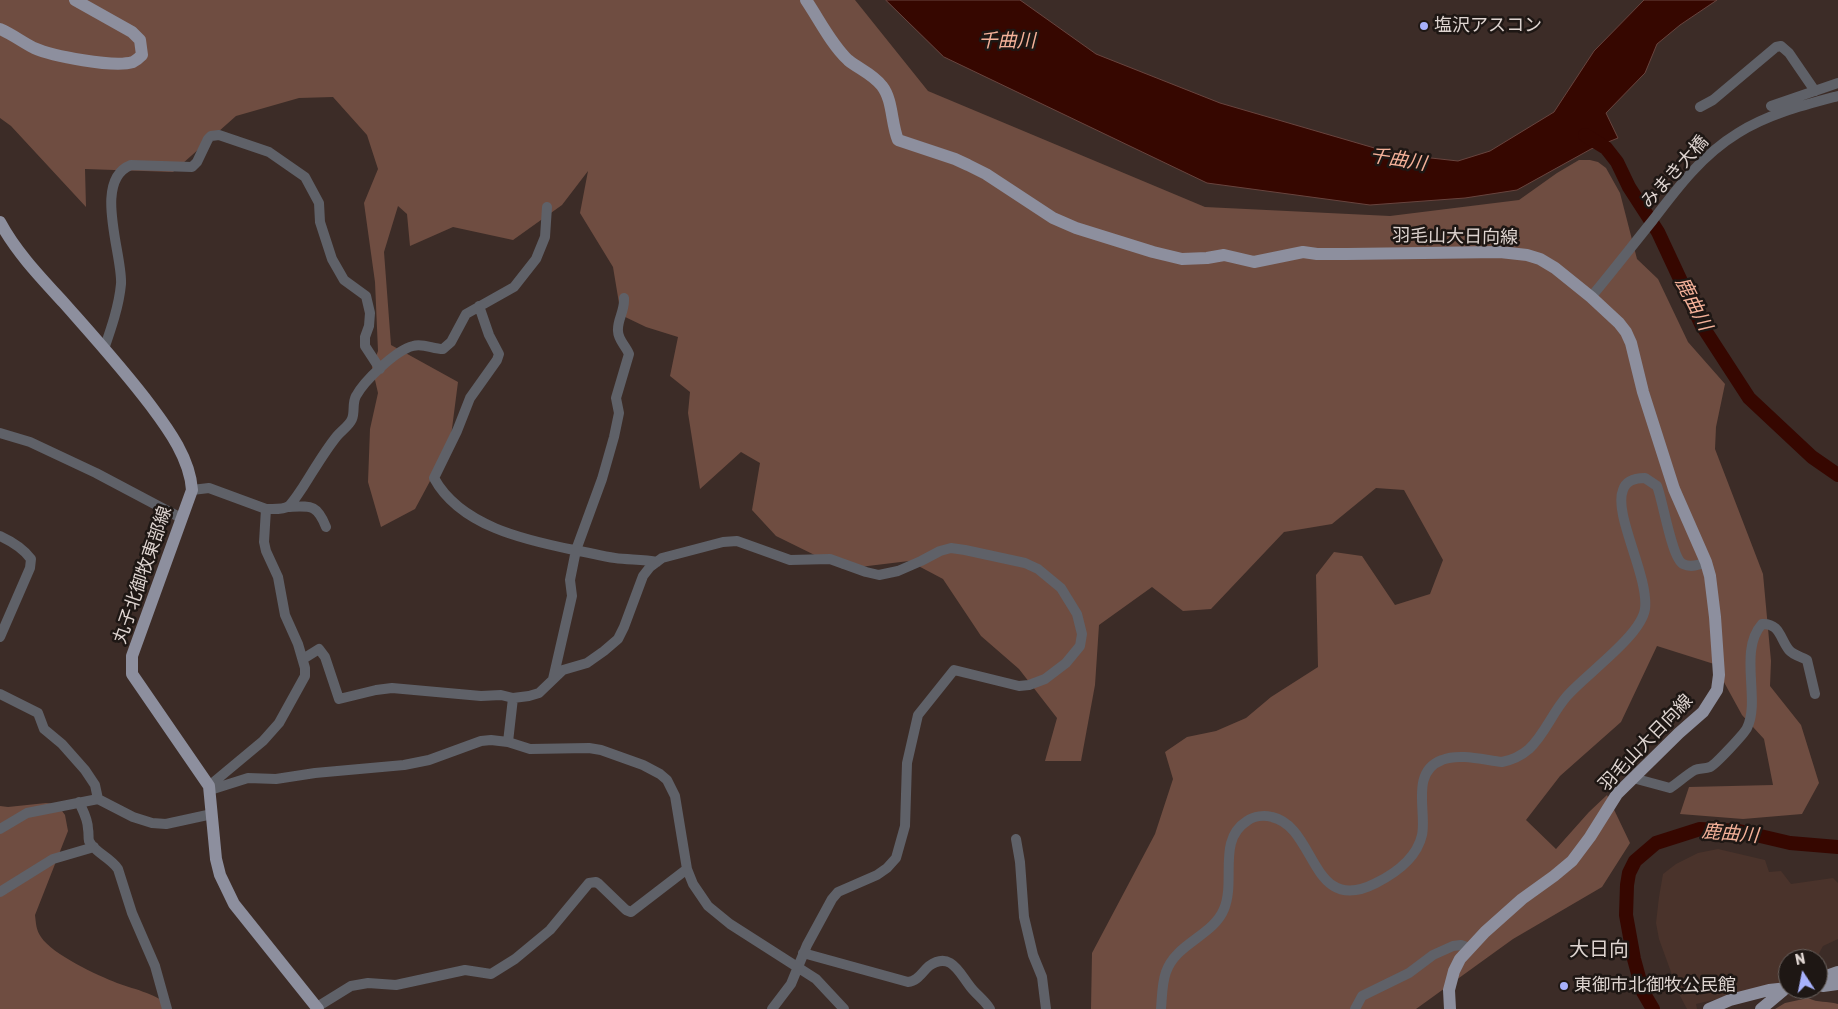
<!DOCTYPE html>
<html>
<head>
<meta charset="utf-8">
<style>
	body { margin:0 }
	#map { position:relative; width:1838px; height:1009px; overflow:hidden; background:#3c2c27; font-family:Rubik,sans-serif }
	canvas { display:block }
	.north { position:absolute; left:1778px; top:949px; width:50px; height:50px; box-sizing:border-box; background:#1e1714; border:1px solid #6b635f; border-radius:50%; rotate:349deg; font-size:14px; font-weight:700; line-height:20px; text-align:center; color:#ded4d0 }
	.north::after { content:''; display:block; margin:auto; width:18px; height:22px; background:#a7b1fc; clip-path:polygon(50% 0,100% 100%,50% 72%,0 100%) }
</style>
</head>
<body>
<div id="map">
<canvas width="1838" height="1009"></canvas>
<div class="north">N</div>
</div>
<script>
const g = document.querySelector('canvas').getContext('2d');
g.lineJoin = 'round';
function paint(path, color) {
  g.fillStyle = color;
  g.fill(path, 'evenodd');
}
function strokePath(path, color, width, dash) {
  g.strokeStyle = color;
  g.lineWidth = width;
  g.lineCap = dash ? 'butt' : 'round';
  g.setLineDash(dash || []);
  g.stroke(path);
}
function drawText(font, color, halo, rows, align = 'center') {
  g.font = font + ' Rubik,"Noto Sans JP",sans-serif';
  g.lineWidth = 5;
  g.setLineDash([]);
  g.textBaseline = 'middle';
  g.strokeStyle = halo;
  g.fillStyle = color;
  for (const [text, x, y, turn = 0] of rows) {
    g.save();
    g.translate(x, y);
    g.rotate((+turn || 0) * Math.PI / 180);
    g.textAlign = isNaN(turn) ? turn : align;
    if (halo) g.strokeText(text, 0, 0);
    g.fillText(text, 0, 0);
    g.restore();
  }
}
paint(new Path2D(`
	M1718 849 1765 860 1769 872 1781 871 1791 884 1833 878 1838 883V939L1823 946 1816 959H1788V981L1781 984 1696 1004 1697 1009H1687L1679 994 1659 939 1656 923 1659 897 1663 874 1676 864 1698 853Z`), '#4a332b');
paint(new Path2D(`
	M0 0H855L928 91 1205 207 1390 216 1519 200 1557 173 1579 160H1590L1598 162 1606 168 1620 193 1637 259 1658 279 1688 342 1725 384 1716 427 1715 449 1763 574 1771 661 1770 686 1801 725 1819 783 1802 814 1743 819 1680 814 1689 787 1773 785 1764 739 1742 715 1714 664 1657 646 1621 722 1560 776 1526 820 1556 849 1589 812 1607 795 1630 843 1602 887 1513 939 1416 1009H1091L1092 953 1155 834 1173 779 1165 752 1187 737 1216 731 1246 718 1271 697 1318 667 1316 575 1334 552 1362 556 1395 605 1430 594 1443 560 1404 490 1376 488 1332 524 1284 532 1211 609 1183 611 1152 587 1099 625 1095 685 1081 761H1045L1057 718 1019 669 981 636 943 579 909 561 843 569 776 536 752 510 760 463 741 452 700 489 688 413 690 392 670 376 678 337 646 327 621 315 613 267 580 213 588 171 562 205 513 240 453 227 410 246 407 214 398 206 384 252 391 345 458 382 450 444 415 509 381 527 368 482 370 429 378 393 372 367 378 351 375 282 364 203 378 169 367 135 333 97 299 98 236 116 173 172 85 169 86 207 11 126 0 118Z
	M46 803 57 804 65 815 68 831 35 915C36 923 36 930 41 937 53 955 97 975 117 983 136 990 159 994 172 1009H0V806L8 807Z
	M1808 998C1818 1003 1827 1001 1838 1004V1009H1775L1785 1003Z`), '#6f4d41');
const water = new Path2D(`
	M886 0H1020L1096 54 1220 103 1395 154 1458 161 1490 151 1554 112 1594 51 1644 0H1717L1680 25 1657 44 1645 73 1606 113 1618 138 1591 149 1517 190 1465 198 1370 205 1207 183 944 57Z`);
paint(water, '#360700');
strokePath(water, '#68443e', 1);
strokePath(new Path2D(`
	M1585 135 1606 148 1617 162 1629 187 1658 232 1701 324 1749 398 1812 457 1838 475
	M1653 1009 1643 992 1634 959 1626 915 1627 885 1629 873 1635 861 1656 843 1700 829 1739 831 1790 843 1838 847`), '#360700', 14);
strokePath(new Path2D(`
	M1771 106 1838 83
	M1700 107 1713 100 1776 47 1781 46 1789 53 1815 91
	M1591 297C1612 272 1632 246 1653 220 1678 187 1702 155 1738 133 1768 114 1804 105 1838 96
	M479 306 489 335 499 354 497 360 470 398 457 431 434 478C460 526 525 540 574 550 587 552 601 556 615 558 629 560 643 559 657 562
	M104 349C111 329 119 306 121 284 123 255 92 180 131 165L192 167 197 162 208 139 211 136 219 135 269 152 305 177 319 203 320 222 332 259 344 280 366 296 370 313 369 326 365 337V346L380 369
	M0 433 30 442 96 473 181 518
	M192 490 209 488 266 509 264 542 266 551 278 577 285 615 298 644 305 668V676L279 723 263 741 209 786
	M288 507C311 506 317 504 326 527
	M266 509C273 509 283 510 289 506 294 501 299 493 303 487 314 470 324 452 337 436 342 430 349 426 352 419 355 412 352 403 356 396 364 381 396 350 413 346 423 343 433 349 443 349L451 342 466 314 514 287 536 259 545 237 547 207
	M0 536C13 542 23 548 31 559L30 568 0 637
	M303 659 319 649 325 657 339 699 376 690 392 688 481 696 501 695 513 698 529 696 539 693 563 670 587 663 604 651 618 639 624 627 643 576 650 567 662 558 723 542 737 541 790 560 830 559 866 572 879 575 898 571 921 561 940 551 951 548 965 550 1025 563 1038 569 1061 588 1077 614 1082 634 1080 646 1066 663 1045 679 1029 685 1019 686 954 670 918 715 907 763 905 826 896 858 887 868 877 875 838 892 832 899 807 945 791 984 772 1009
	M553 679 572 596 570 580 576 550 602 479 614 437 619 413 616 398 629 354C626 346 618 340 618 331 617 320 625 311 624 298
	M0 694 38 713 44 729 62 744 85 770 95 785 98 799
	M508 742 513 698
	M1633 778 1670 788C1678 783 1686 775 1695 770 1699 768 1705 769 1710 767 1715 765 1744 734 1747 728 1761 700 1738 651 1762 624 1780 623 1780 639 1789 650 1793 655 1802 657 1807 660L1815 694
	M210 790 248 778 276 779 315 773 404 765 429 760 481 741 491 740 508 742 530 749 589 748 601 750 643 765 660 774 667 780 675 796 687 869 693 884 708 906 730 924 816 979 844 1009
	M79 802C83 811 88 819 88 829 89 833 88 837 89 841 95 853 110 857 118 869L132 913 155 966 167 1009
	M0 829 27 813 98 799 133 817 152 823 166 824 212 814
	M1016 839 1020 862 1024 917 1033 955 1042 977 1046 1009
	M0 892 53 859 94 847
	M803 953 908 982C918 981 922 972 929 966 950 951 959 972 969 985 975 994 984 999 990 1009
	M317 1007 351 986 368 983 396 985 465 970 491 974 515 959 550 930 589 883 596 882 599 884 626 910 631 912 687 869
	M1161 1009C1162 997 1162 983 1166 972 1176 943 1213 936 1224 909 1236 880 1217 840 1247 821 1254 816 1264 815 1272 817 1317 827 1310 917 1376 883 1396 873 1417 857 1422 835 1427 812 1410 772 1442 760 1459 753 1484 760 1502 762 1512 760 1521 756 1529 749 1545 734 1552 713 1567 696 1585 675 1641 636 1645 609 1649 576 1613 514 1623 490 1626 480 1636 478 1645 478L1657 486C1663 501 1672 559 1683 564 1691 568 1699 565 1706 562
	M1355 1009 1362 996 1409 973 1433 955 1453 946 1461 945 1470 948`), '#5f6168', 10);
strokePath(new Path2D(`
	M806 0C819 19 831 44 848 60 859 69 873 74 882 86 893 100 891 123 898 140L955 159 968 165 986 174 1053 218 1076 228 1153 252 1182 259 1207 258 1224 255 1254 262 1303 252 1317 254H1347L1500 252 1527 255 1540 259 1555 268 1591 297 1619 323 1626 332 1631 343 1643 392 1674 489 1706 562 1710 576 1715 617 1719 675 1717 690 1703 712 1679 733 1617 794 1590 837 1572 861 1554 876 1522 899 1485 932 1460 959 1454 971 1449 990 1450 1009
	M0 29C12 34 22 42 34 48 52 56 114 68 133 62 137 60 139 58 142 55L140 40 132 32 75 0
	M0 222C16 252 41 278 64 303 94 337 124 370 151 406 169 430 190 459 192 490L132 656V674L209 786 216 859 220 875 234 904 318 1009
	M1818 979 1838 972
	M1818 980 1823 986 1838 984
	M1709 1009 1730 1000 1769 990 1788 988
	M1761 1009 1785 989`), '#8d8f9e', 12);
for (const [x, y, r, color] of [
	[1424,26,5,"#a7b1fc"],
	[1564,986,5,"#a7b1fc"]
]) {
  const dot = new Path2D();
  dot.arc(x, y, r, 0, 2 * Math.PI);
  g.fillStyle = color;
  g.fill(dot);
  strokePath(dot, '#1e1714', 2);
}
drawText('18px', '#ded4d0', '#1e1714', [
	["塩沢アスコン",1434,26],
	["東御市北御牧公民館",1574,986]
], 'left');
drawText('18px', '#ded4d0', '#1e1714', [
	["みまき大橋",1675,172,-48],
	["羽毛山大日向線",1455,237,1],
	["丸子北御牧東部線",143,575,-71],
	["羽毛山大日向線",1646,743,-46]
]);
drawText('italic 19px', '#f4b199', '#1e1714', [
	["千曲川",1007,42],
	["千曲川",1398,160,9],
	["鹿曲川",1693,304,63],
	["鹿曲川",1730,834,5]
]);
drawText('20px', '#ded4d0', '#1e1714', [
	["大日向",1599,950]
]);
</script>
</body>
</html>
